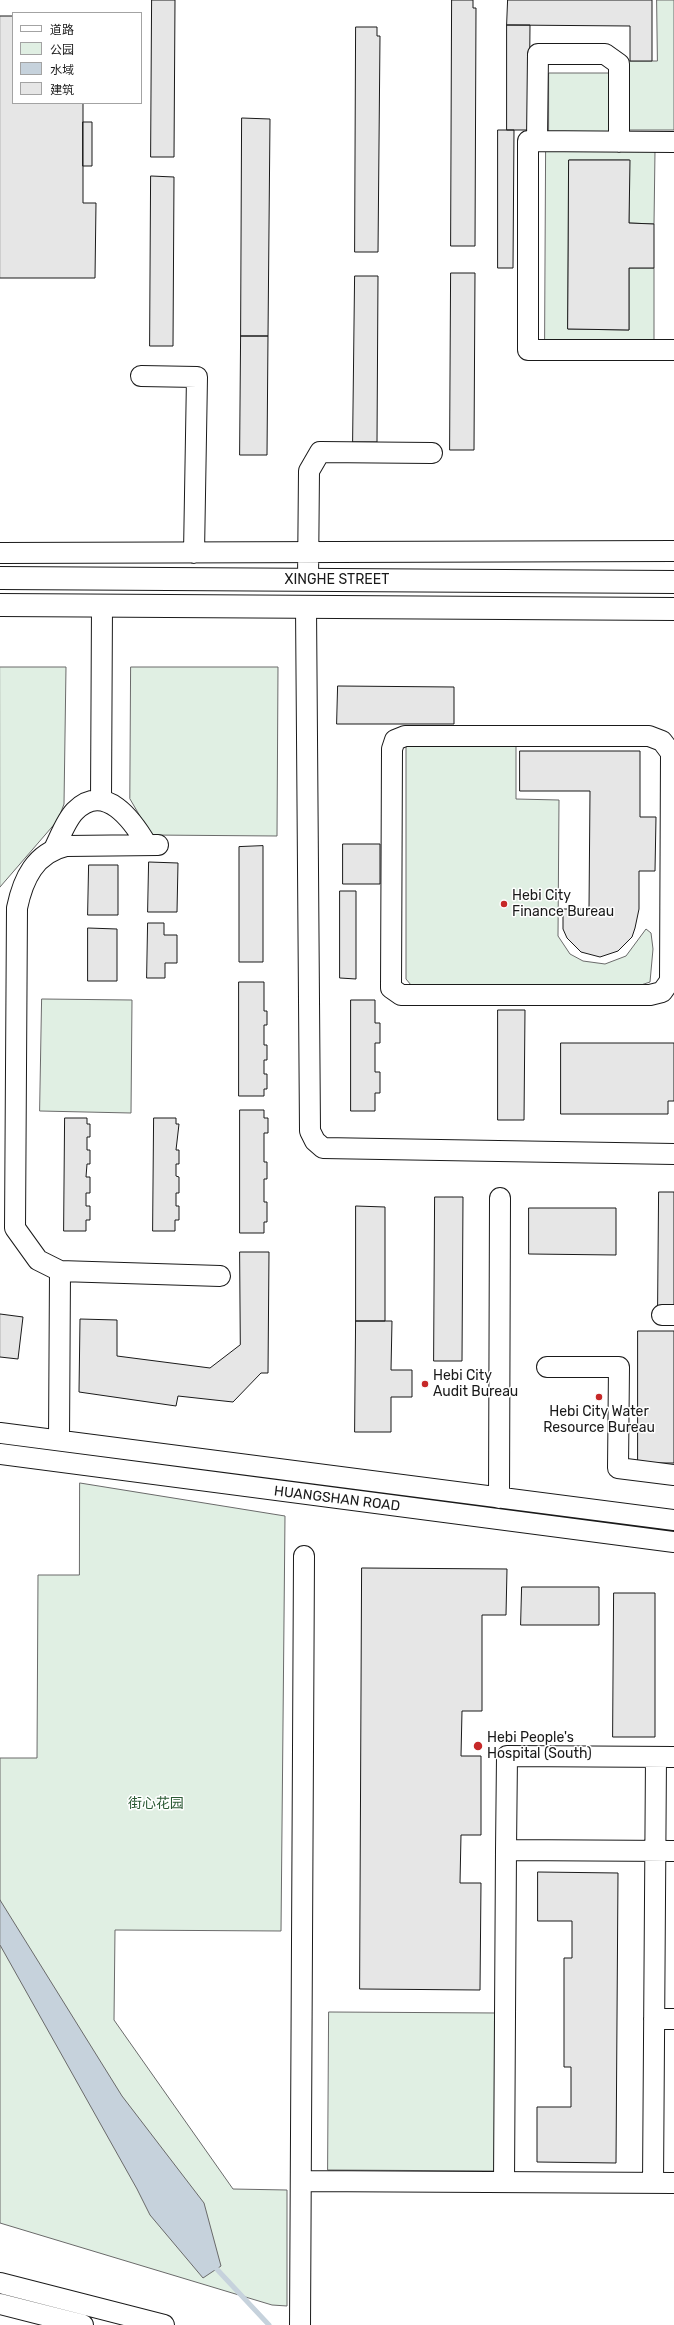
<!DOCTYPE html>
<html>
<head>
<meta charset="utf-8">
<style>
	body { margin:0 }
	#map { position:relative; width:674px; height:2325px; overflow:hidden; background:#fff; font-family:Rubik,"Noto Sans SC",sans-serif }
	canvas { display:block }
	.legend { position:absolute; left:12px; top:12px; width:130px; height:92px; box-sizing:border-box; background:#fff; border:1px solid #a3a3a3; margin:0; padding:5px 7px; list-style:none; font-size:12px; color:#1a1a1a }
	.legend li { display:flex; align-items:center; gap:8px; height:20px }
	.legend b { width:20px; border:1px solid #a3a3a3 }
</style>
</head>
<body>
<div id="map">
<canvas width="674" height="2325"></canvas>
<ul class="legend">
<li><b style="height:5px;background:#fff"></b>道路</li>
<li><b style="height:11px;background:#e0efe3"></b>公园</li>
<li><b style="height:11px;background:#c6d2dc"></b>水域</li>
<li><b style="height:11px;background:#e6e6e6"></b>建筑</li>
</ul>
</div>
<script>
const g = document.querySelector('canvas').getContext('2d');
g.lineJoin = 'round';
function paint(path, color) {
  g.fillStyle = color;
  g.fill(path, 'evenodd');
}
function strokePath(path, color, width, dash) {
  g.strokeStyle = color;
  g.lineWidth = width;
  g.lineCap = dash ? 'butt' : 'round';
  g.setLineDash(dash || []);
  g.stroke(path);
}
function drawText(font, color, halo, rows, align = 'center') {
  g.font = font + ' Rubik,"Noto Sans SC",sans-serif';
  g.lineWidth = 3;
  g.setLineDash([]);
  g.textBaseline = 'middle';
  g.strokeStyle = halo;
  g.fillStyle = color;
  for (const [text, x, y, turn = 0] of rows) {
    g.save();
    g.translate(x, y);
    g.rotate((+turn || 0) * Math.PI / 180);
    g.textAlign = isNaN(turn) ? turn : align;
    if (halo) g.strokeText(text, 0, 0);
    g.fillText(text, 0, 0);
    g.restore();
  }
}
const green = new Path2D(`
	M657 0H674V130H626V61H657Z
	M549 73H610L609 135H549Z
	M546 151H655L654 224 629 223V160H569L568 329 629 330V268H654V340H545Z
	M0 667H66L64 804 58 820 0 887Z
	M131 667H278L277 836 151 835 130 799Z
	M516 742V799L559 800 558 936 570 954 583 961 605 964 626 956 646 929 651 933 653 949 650 982 638 986 411 985 406 979V747L410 743Z
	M42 999 132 1000 131 1113 40 1111Z
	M80 1483 285 1516 281 1931 115 1930 114 2020 233 2189 287 2190V2306L272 2305 0 2223V1758H37L38 1575H79Z
	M329 2012 498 2013 497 2171 328 2170Z`);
paint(green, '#e0efe3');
strokePath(green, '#6a6a6a', 1);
const water = new Path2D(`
	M0 1900 122 2096 204 2203 221 2266 203 2278 150 2215 137 2189 0 1945Z`);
paint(water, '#c6d2dc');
strokePath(water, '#6a6a6a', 1);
strokePath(new Path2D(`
	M212 2264 269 2325`), '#c6d2dc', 5);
const building = new Path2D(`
	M152 0H175L174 157H151Z
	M452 0H473V8H476L475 246H451Z
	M508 0H652V61H630V26L507 25Z
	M0 16H13V103H83V203H96L95 278H0Z
	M507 25H530L529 130H507Z
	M356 27H377V36H380L378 252H355Z
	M242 118 270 119 268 336H241Z
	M83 122H92V166H83Z
	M498 130H514L513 268H498Z
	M569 160H630L629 223 654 224V268H629V330L568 329Z
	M151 176 174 177 173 346H150Z
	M451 273H475L474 450H450Z
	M355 276H378L377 442H353Z
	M241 336H268L267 455H240Z
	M338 686 454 687V724H337Z
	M520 751H640V817H656L655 871H639V909L635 928 632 937 618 951 600 957 581 952 567 938 563 929V909H589L590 791H520Z
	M343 844H380V884H343Z
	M263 846V962H239V847Z
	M149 862 178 863 177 912H148Z
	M89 865H118V915H88Z
	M340 891H356V979L340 978Z
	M148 923H164V935H177V963H165V978H147Z
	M88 928 117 929V981H88Z
	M239 982H264V1011H267V1025H264V1045H267V1060H264V1074H267V1089H264V1096H239Z
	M351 1000H375V1023H380V1043H375V1072H380V1093H375V1111H351Z
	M498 1010H525L524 1120H498Z
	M561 1043H674V1101H668V1114H561Z
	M240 1110H264V1118H268V1133H264V1162H267V1179H264V1202H267V1222H264V1233H240Z
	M65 1118H87V1124H90V1137H87V1150H90V1164H87L86 1177H90V1193H86V1206H90V1220H86V1231H64Z
	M154 1118H176V1124H179L176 1150H179V1164H176V1176L179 1177V1193H176V1206H179V1220H175V1231H153Z
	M659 1192H674V1306H658Z
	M435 1197H463L462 1361H434Z
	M356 1206 385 1207V1321H356Z
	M529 1208H616V1255L529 1254Z
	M240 1252H269L268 1373H261L233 1402 178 1396 176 1406 79 1392 80 1319 117 1320V1356L210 1368 240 1345Z
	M0 1314 23 1317 18 1359 0 1357Z
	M356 1321H392L391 1370H412V1397H391V1432H355Z
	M638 1331H674V1463H638Z
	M362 1568 507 1569 506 1615H482V1711H462L461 1756H481V1835H461L460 1883H481L480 1990 360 1989Z
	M522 1587H599V1625H521Z
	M614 1593H655V1737H613Z
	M538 1872 618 1873 616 2163 537 2162V2107H571V2067H564V1958H572V1921H538Z`);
paint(building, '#e6e6e6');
strokePath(building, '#1a1a1a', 1);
const minor = new Path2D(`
	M537 141 538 54H605L619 64V142
	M674 142 528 141V350H674
	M141 376 197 377 194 553
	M0 553 674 551
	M308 580 309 471 320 452 432 453
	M306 607 310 1131 315 1141 323 1148 674 1154
	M405 736H649L662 741 671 753 670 981 662 992 650 995H401L391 988 392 749 395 740Z
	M101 800 102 606
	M158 845 66 846C35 853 23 879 17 908L15 1228 38 1260 60 1271 220 1276
	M54 849C60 837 66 820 75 811 105 781 133 821 147 845
	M662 1315H674
	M547 1367H619L618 1468 674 1475
	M0 1433 674 1520
	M59 1440 60 1271
	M0 1454 674 1542
	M499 1498 500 1198
	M674 1757 507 1756 506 1850 674 1851
	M654 2019H674
	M301 2181 674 2183
	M504 2182 506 1850
	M653 2183 656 1757
	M0 2283 164 2325
	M0 2304 83 2325
	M300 2325 304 1556`);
const major = new Path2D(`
	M0 578 674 582
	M0 605 674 609`);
strokePath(minor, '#1a1a1a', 22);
strokePath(major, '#1a1a1a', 24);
strokePath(minor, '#fff', 20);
strokePath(major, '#fff', 22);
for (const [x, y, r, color] of [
	[504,904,4,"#c62828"],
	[425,1384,4,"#c62828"],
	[599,1397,4,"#c62828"],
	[478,1746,5,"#c62828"]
]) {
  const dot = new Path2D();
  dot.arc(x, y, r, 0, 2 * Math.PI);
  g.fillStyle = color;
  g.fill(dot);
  strokePath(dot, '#fff', 1.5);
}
drawText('14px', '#1a1a1a', '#fff', [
	["XINGHE STREET",337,580],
	["HUANGSHAN ROAD",337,1499,7]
]);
drawText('14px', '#1a1a1a', '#fff', [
	["Hebi City",512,896],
	["Finance Bureau",512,912],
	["Hebi City",433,1376],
	["Audit Bureau",433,1392],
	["Hebi City Water",599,1412,"center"],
	["Resource Bureau",599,1428,"center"],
	["Hebi People's",487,1738],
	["Hospital (South)",487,1754]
], 'left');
drawText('14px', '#2b5a34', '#fff', [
	["街心花园",156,1804]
]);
</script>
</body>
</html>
